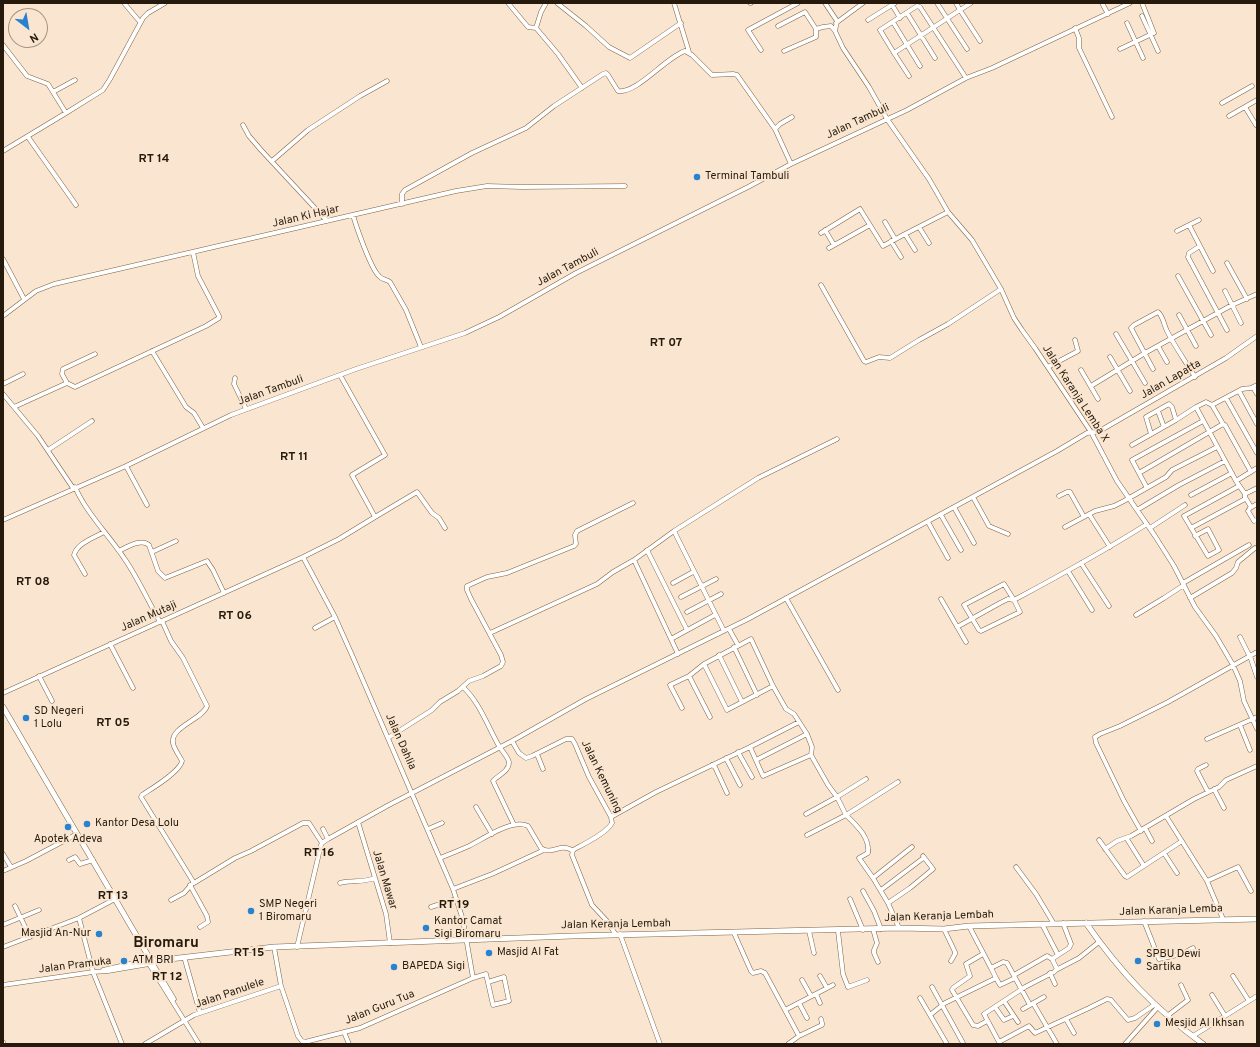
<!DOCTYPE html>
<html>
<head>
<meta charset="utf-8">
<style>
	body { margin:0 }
	#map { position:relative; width:1260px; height:1047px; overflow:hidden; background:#fae6d0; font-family:Overpass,sans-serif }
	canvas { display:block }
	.frame { position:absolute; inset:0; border:4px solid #261a0c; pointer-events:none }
	.north { position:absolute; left:8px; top:8px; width:40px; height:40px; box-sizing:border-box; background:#fae6d0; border:1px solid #a59482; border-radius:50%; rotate:149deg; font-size:11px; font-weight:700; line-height:16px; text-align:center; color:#261a0c }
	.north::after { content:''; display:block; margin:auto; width:14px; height:18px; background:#2982d0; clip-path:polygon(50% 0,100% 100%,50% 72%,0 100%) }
</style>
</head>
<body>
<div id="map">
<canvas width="1260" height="1047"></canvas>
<div class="frame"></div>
<div class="north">N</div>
</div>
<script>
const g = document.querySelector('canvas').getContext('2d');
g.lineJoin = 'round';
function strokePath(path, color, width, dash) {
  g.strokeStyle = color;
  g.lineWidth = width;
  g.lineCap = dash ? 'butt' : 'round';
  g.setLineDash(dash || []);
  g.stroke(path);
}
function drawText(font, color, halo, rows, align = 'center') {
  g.font = font + ' Overpass,sans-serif';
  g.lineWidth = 4;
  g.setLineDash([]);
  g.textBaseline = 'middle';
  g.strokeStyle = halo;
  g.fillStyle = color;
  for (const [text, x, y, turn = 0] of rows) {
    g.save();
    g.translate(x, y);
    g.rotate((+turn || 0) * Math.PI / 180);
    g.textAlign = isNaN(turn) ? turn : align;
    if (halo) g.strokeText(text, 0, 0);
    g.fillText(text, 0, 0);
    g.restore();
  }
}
const minor = new Path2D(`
	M124 3 140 22
	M508 3 528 27 536 28 558 54 582 88
	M557 3 586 26 609 47 630 58 681 23
	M674 3 689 52
	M750 3H751
	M825 3 837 21 835 31 843 48 869 87 887 119 929 179 948 212 972 240 1001 289 1014 318 1022 330 1035 348 1091 432 1117 481 1155 536 1174 566 1195 607 1216 636 1233 665 1240 681 1244 701 1257 729
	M891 3 900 18
	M937 3 967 49
	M971 3 960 10 980 41
	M1102 3 1108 14
	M907 13 935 58
	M1142 16 1158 51
	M868 20 895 3
	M893 22 920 66
	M836 23 863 3
	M1127 23 1143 58
	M778 26 805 12 816 29
	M536 28 541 12 546 3
	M1075 28 1079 38V48L1112 117
	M3 45 27 76 48 84 66 113
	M1120 49 1154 33 1142 3
	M761 50 748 30 798 3
	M784 51 816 37V29L823 27 831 26 835 31
	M894 53 880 30 917 6 920 7 966 78
	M909 76 894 53 960 10 956 3
	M53 92 75 80
	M1222 103 1252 86
	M1245 107 1256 125
	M1229 116 1257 100
	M243 125 249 136 261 150 327 221
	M775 129 780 124 792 117
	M28 137 76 205
	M3 151 66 113 103 90 110 79 143 18 148 13 165 3
	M272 161 308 130 360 96 387 81
	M402 204V194L405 190 472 153 526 128 554 106 603 74 606 73 608 75 618 91C637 94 666 57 685 51L692 55 712 75 733 74 737 75 775 129 791 164
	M353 215C356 226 371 269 379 276 382 280 386 279 390 282L406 310 421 347
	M885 222 895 239
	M1189 225 1213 271
	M919 227 929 243
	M825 230 834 245
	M1177 231 1199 220
	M821 233 860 209 883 246 905 234 948 212
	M905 234 915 250
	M891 241 901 257
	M1200 246 1189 253 1188 257 1227 330
	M829 248 870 225
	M3 259 24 299
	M1227 263 1247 299
	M1178 276 1211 335
	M821 285 864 361 866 362 879 357 890 358 919 340 948 324 1001 289
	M1225 291 1241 323
	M1179 315 1196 346
	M3 316 36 291 54 284 456 191 487 186 522 187 625 186
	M1116 334 1145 383
	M1158 346 1167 362
	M152 351 186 407 194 413 203 428
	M1110 357 1130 391
	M1048 367 1078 351 1075 340
	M1153 369 1131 328 1134 325 1158 312C1163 316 1164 325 1167 331 1175 347 1186 362 1195 377
	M1081 370 1098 399
	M235 378 234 384 246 409
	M67 383 62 374 63 369 95 354
	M3 384 23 374
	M1091 386 1145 353 1232 305 1257 294
	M1253 387 1257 394
	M1239 391 1257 424
	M3 394 38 436 73 488
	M1226 398 1257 453
	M1212 405 1242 389 1251 388 1257 385
	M14 407 67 383 75 387 206 326 219 318V316L198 276 193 252
	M1196 407 1206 402 1212 405 1223 424
	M1158 411 1164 427
	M1151 434 1146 417 1169 404 1172 407 1176 420
	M1132 445 1176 420 1196 407 1236 481 1245 494
	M48 450 92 421
	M126 466 147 505
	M1139 473 1223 424 1225 425 1251 472
	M1236 481 1257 468
	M75 487C87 514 108 534 124 558 138 578 148 601 160 622
	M1147 488 1132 460 1203 421
	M1191 495 1232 473
	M1059 496 1067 492H1070L1084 517
	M973 497 989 526 1008 534
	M1245 497 1251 507
	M1257 504 1250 508 1248 511 1254 521 1257 520
	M954 507 974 543
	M1137 510 1179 485 1225 461
	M1089 514 1110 547
	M941 515 961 550
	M375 517 417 492 432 513 439 518 445 528
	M3 520 126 466 231 415 356 369 465 333 499 317 576 273 748 187 791 164 907 110 966 78 992 68 1130 3
	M928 522 948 558
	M1065 527 1095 511 1114 506 1124 501 1166 477 1172 470 1217 447
	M1150 528 1185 505
	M1191 528 1245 499V494L1257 488
	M674 531 724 631
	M1195 536 1208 529 1219 550 1208 556 1184 516 1239 486
	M647 550 687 630
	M119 551C127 547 141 538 149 545L158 571 165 578 207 561 213 570 224 593
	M152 552 176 541
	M634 560 678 654
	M1081 563 1109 606
	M1068 571 1092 610
	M85 574 74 555C77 543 94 538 104 532
	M673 583 693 572
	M1183 583 1249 545
	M1004 584 1014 600 1020 612 981 631 979 630 964 605Z
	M681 597 716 579
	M786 598 838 690
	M1190 598 1232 573 1236 568 1238 562 1255 548
	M941 599 966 642
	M687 612 721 594
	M1136 615 1164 598 1184 585
	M162 621 171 641 183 658 207 706C203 719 170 727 173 743 174 749 179 755 182 761 180 772 151 789 142 795L141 797 194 883 235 858 251 851 303 823H309L322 843
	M957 627 1000 603 1008 599 1014 600C1059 576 1104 551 1147 524
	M315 628 335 617
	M729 629 738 645
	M490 633 597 584 613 572 634 560 674 531 758 478 837 439
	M1240 637 1251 659 1257 677
	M671 639 715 615
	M110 644 133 688
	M734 647 757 695
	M719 655 742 702
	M39 676 52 701
	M689 676 710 717
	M773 686 786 709 794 714 807 734 812 747 811 755 828 785 837 797 866 779
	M463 687C480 703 488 727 499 746 502 751 508 757 509 762 509 772 498 775 493 781L514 825
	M3 693 303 557 339 539 375 517 352 475 385 455 340 375
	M682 708 670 685 689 676 704 664 751 639 773 686 727 710 704 664
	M1240 725 1250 750
	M388 738 432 710 440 702 458 691 469 681 483 676 501 666 503 662 501 655 471 599 467 590V586L487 577 507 573 574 546 576 544 575 535 577 531 633 503
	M1207 739 1257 717
	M512 741 519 753 526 758 532 756 566 739H572L575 744 589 777 611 817 612 823C607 833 584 844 573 850L572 855 592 905 607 921 616 935
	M750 747 799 722
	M738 752 752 777
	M537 754 543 769
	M726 758 740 785
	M756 760 807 734
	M712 765 715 767 727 793
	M1206 765 1198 769 1197 771 1208 792
	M1214 789 1224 808
	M476 807 492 834
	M806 814 837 797 846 815 898 782
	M1166 816 1207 881 1223 919
	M611 817 656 792 750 747 763 776 811 755
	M358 822 386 914 390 943
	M1145 828 1152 841
	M323 829 328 839
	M428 829 442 823
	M1141 831 1124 801 1096 743 1095 737 1100 734 1120 726 1168 702 1257 652
	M807 835 846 815C856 825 870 837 868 853L859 858 873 878
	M1127 839 1144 866
	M1099 840 1125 876 1127 877 1182 841
	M1105 849 1117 841 1131 836 1194 799 1219 787 1226 780 1257 766
	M1164 853 1177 873
	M3 854 11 867
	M440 858C450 854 460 850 469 846 483 839 513 818 528 826L541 848C551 856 561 842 573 851
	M69 860 75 857 80 864 93 860
	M1016 867 1036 894 1054 924
	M3 871 26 861 77 834
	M1207 881 1238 867 1251 891
	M340 883C353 880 361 883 375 878
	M190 885 207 916 208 922 200 927
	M453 889 492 874 544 850
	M881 890 922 859
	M863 891 874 911 881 929
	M850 899 863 930
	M171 900 184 893 192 884
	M888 903 910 888 933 869 923 856
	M15 906 30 937
	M431 907 456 899
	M79 918 93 972 122 1044
	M1144 921 1159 959 1182 954 1193 948
	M5 924 39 910
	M1042 924 1058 955
	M969 926 991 968 1003 962 1007 963 1030 1005
	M899 928 888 903 873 878 912 847
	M873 929 877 943 874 950V953L878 962
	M944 929 955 952V954L951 961
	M809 931 814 953
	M838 931 843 974 848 987 867 980
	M734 933 751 971 753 973 761 971 765 973 799 1036
	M620 934 660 1044
	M3 947 79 918 115 899
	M274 947 281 986 298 1036 302 1041 305 1042 360 1028 473 978 463 920 453 889 352 655 335 617 303 557
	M297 947 321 845 322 843 328 839 387 806 512 741 586 699 748 619 1057 451 1087 433 1096 432 1103 429 1226 358 1257 336
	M983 954 966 964 970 976 953 988 952 990 973 1025 978 1026 987 1021
	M1052 959 1069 948 1071 944 1063 923
	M185 960 200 1013
	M153 964 174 999
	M991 968 996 978
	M103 970 147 960
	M1056 970 1079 958 1099 942
	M1050 973 1055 984
	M1014 975 1047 956 1052 959 1057 969 1054 972 1025 987 984 1014 999 1042 1029 1026 1035 1033 1089 1008 1107 999 1111 1000 1128 1020 1135 1018 1154 1005
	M820 976 827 988
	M1233 976 1249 1001
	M473 978 486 974 493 1005 509 1001 504 977 488 982
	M802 980 811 996
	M3 985 93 972 108 971 149 964 199 1044
	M932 987 963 1043
	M816 994 820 1003
	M1212 995 1225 1016
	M920 998 947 1044
	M1004 1001 1018 1022
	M799 1003 807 1018
	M1033 1003 1057 1044
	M995 1007 1004 1020 1013 1016
	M1023 1009 1044 997
	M785 1010 833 985
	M930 1015 945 1003 996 978 1000 985 1015 978
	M1167 1016 1188 1000 1181 985
	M1066 1019 1074 1033
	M344 1032 349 1044
	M1193 1036 1257 996
	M3 1042V1044
	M145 1044 194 1015 281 986
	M788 1044 799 1036 822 1025V1023L821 1019
	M1125 1044 1157 1008`);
const major = new Path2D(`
	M3 707 153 964
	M1086 923C1120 972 1155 1009 1203 1044
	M147 960 170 959 274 947 572 936 899 928 944 929 969 926 1257 919`);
strokePath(minor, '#7f6240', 5);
strokePath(major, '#7f6240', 6);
strokePath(minor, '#fff', 4);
strokePath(major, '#fff', 5);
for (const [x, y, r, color] of [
	[697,177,4,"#2982d0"],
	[26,718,4,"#2982d0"],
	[87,824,4,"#2982d0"],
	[68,827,4,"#2982d0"],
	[251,911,4,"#2982d0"],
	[426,928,4,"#2982d0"],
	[99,934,4,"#2982d0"],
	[489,953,4,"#2982d0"],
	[124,961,4,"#2982d0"],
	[1138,961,4,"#2982d0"],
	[394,967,4,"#2982d0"],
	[1157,1024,4,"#2982d0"]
]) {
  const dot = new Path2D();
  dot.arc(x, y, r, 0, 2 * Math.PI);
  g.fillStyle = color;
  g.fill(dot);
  strokePath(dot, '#fae6d0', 1.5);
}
drawText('11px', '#261a0c', '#fae6d0', [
	["Jalan Tambuli",858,122,-25],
	["Jalan Ki Hajar",306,217,-13],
	["Jalan Tambuli",568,268,-28],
	["Jalan Lapatta",1171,380,-30],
	["Jalan Tambuli",271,391,-20],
	["Jalan Karanja Lemba X",1075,394,57],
	["Jalan Mutaji",149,617,-24],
	["Jalan Dahlia",400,742,66],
	["Jalan Kemuning",601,777,64],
	["Jalan Mawar",384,880,73],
	["Jalan Karanja Lemba",1171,911,-2],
	["Jalan Keranja Lembah",939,917,-2],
	["Jalan Keranja Lembah",616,925,-1],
	["Jalan Pramuka",75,966,-7],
	["Jalan Panulele",230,994,-19],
	["Jalan Guru Tua",380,1008,-22]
]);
drawText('11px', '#261a0c', '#fae6d0', [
	["Terminal Tambuli",705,177],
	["SD Negeri",34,712],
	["1 Lolu",34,725],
	["Kantor Desa Lolu",95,824],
	["Apotek Adeva",68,840,"center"],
	["SMP Negeri",259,905],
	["1 Biromaru",259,918],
	["Kantor Camat",434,922],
	["Sigi Biromaru",434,935],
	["Masjid An-Nur",91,934,"right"],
	["Masjid Al Fat",497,953],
	["SPBU Dewi",1146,955],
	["Sartika",1146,968],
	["ATM BRI",132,961],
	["BAPEDA Sigi",402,967],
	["Mesjid Al Ikhsan",1165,1024]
], 'left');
drawText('bold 12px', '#261a0c', '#fae6d0', [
	["RT 14",154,160],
	["RT 07",666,344],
	["RT 11",294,458],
	["RT 08",33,583],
	["RT 06",235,617],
	["RT 05",113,724],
	["RT 16",319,854],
	["RT 13",113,897],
	["RT 19",454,906],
	["RT 15",249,954],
	["RT 12",167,978]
]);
drawText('bold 15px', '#261a0c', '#fae6d0', [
	["Biromaru",166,944]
]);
</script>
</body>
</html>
